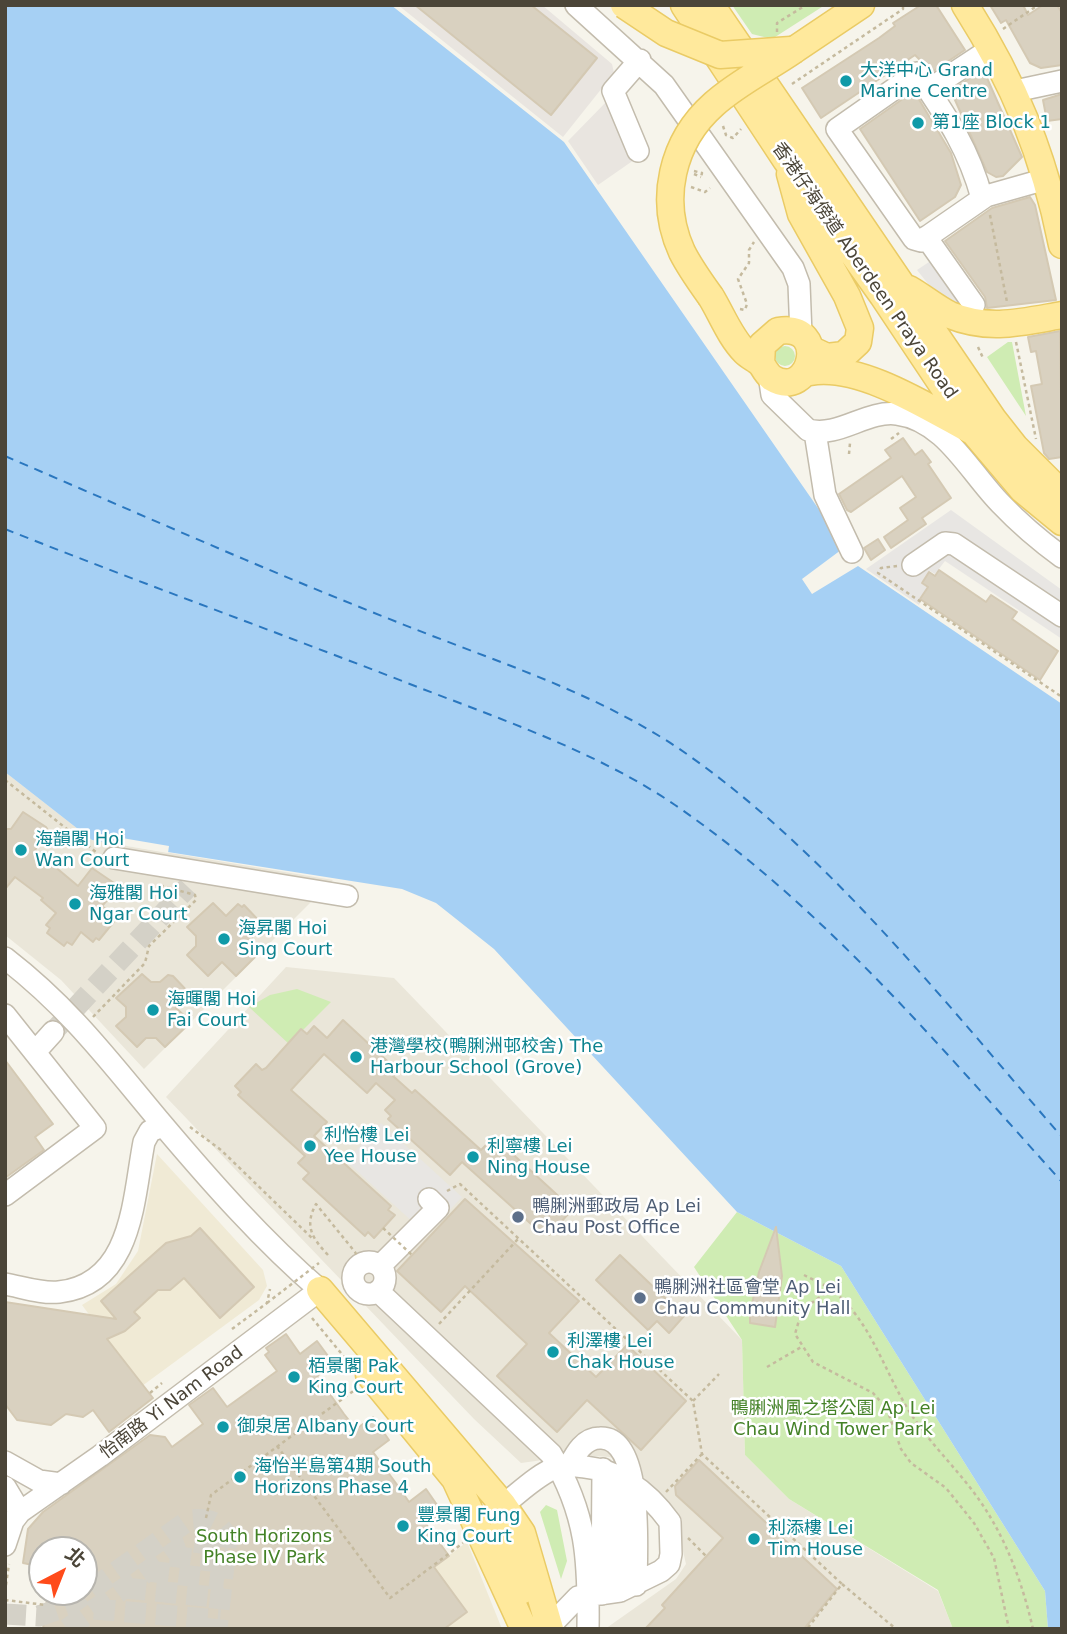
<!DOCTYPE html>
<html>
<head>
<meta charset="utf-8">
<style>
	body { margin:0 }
	#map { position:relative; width:1067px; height:1634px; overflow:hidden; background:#f6f4eb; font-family:"DejaVu Sans","Noto Sans TC",sans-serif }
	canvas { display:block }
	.frame { position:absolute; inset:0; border:7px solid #4b4538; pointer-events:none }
	.north { position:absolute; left:28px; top:1536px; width:70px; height:70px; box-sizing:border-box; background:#fff; border:2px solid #b7b5af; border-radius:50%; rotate:42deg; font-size:19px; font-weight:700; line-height:28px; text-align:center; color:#4b4538 }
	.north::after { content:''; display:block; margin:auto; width:24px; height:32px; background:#ff4b1a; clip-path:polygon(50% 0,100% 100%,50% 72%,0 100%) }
</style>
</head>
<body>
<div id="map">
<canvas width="1067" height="1634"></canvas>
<div class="frame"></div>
<div class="north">北</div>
</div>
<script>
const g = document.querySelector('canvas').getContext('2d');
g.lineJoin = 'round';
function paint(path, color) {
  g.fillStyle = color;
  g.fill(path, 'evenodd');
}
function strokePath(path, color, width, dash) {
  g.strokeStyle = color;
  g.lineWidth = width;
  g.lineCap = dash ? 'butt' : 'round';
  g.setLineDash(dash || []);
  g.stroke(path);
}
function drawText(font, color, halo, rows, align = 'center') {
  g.font = font + ' "DejaVu Sans","Noto Sans TC",sans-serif';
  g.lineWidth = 5;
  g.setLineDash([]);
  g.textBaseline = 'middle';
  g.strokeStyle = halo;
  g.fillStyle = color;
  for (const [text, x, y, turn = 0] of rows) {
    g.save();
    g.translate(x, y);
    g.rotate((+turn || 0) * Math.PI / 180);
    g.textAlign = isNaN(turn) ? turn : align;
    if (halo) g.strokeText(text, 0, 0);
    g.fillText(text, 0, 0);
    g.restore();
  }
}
paint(new Path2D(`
	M5 772 92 840 333 880 144 1069 61 980 5 935Z
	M286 967 394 978 742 1340 745 1455 789 1499 938 1591 953 1629H605L676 1579 686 1564 674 1513 642 1475 610 1457 579 1455 521 1463 474 1419 166 1097Z`), '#eae6d9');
paint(new Path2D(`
	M398 5H542L612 64 614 73 563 137Z
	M608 100 634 160 598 185 568 141Z`), '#e9e5e0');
paint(new Path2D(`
	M157 1154 263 1270 267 1286 259 1300 142 1386 82 1305 116 1284 138 1251Z
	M467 1542 502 1629H366L368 1616Z`), '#f0ead5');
paint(new Path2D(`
	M732 5H825L772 39 752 34Z
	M1008 342H1012L1026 416 987 357Z
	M775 356a10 10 0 1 1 20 0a10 10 0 1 1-20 0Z
	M297 989 331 1002 289 1044 249 1007 270 995Z
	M737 1212 841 1266 1045 1591 1048 1629H953L938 1590 789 1499 745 1455 742 1340 694 1267Z
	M546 1505 557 1510 567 1561 561 1579 540 1512Z`), '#cfecb3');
paint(new Path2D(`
	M941 254 978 318 936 294 917 270Z
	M951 510 1062 590V639L945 561 935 574 930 571 921 583 928 588 919 605 866 569Z
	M381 1123 462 1197 427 1235 346 1161Z`), '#e8e6e3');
paint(new Path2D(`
	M5 5H391L564 142 845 547 802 579 812 594 858 566 1062 704V1629H1048L1045 1591 841 1266 737 1212 494 949 436 903 402 889 92 840 5 772Z`), '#a6d0f4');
paint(new Path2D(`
	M122 838 169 846 168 853 121 845Z`), '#f6f4eb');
strokePath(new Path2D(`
	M5 456C135 512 265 570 397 622 491 660 593 691 678 748 825 848 946 1004 1062 1137
	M5 529C141 583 279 633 415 686 503 720 597 752 675 805 825 908 941 1048 1062 1182`), '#2a77bf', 2, [9, 7]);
const building = new Path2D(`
	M415 5H531L597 58 551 115Z
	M921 5H936L965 50 932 72 915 55 821 118 802 88 879 38 895 26 893 23Z
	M990 5H1023L1028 15 1043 5H1057L1062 13V65L1041 68 1030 63 1006 20 1001 23Z
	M983 69 1022 157 1003 176 996 177 987 172 951 91Z
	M914 91 951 153 961 185 955 197 920 221 860 129Z
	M1062 94V119L1047 121 1043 100Z
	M1030 197 1035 205 1056 300 987 308 985 297 945 241 992 208Z
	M1060 331 1062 457 1049 459 1044 453 1031 386 1042 384 1036 351 1031 352 1028 337Z
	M903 438 915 455 922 450 931 462 928 464 951 498 922 518 926 524 891 548 884 537 908 520 900 508 916 497 902 476 851 512 847 510 839 494 891 458 885 450Z
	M878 539 885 550 871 560 864 548Z
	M939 570 986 602 991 595 1017 612 1012 619 1058 651 1040 680 920 599 928 587 922 583 929 572 935 576Z
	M23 812 46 827 49 832 35 850 78 886 92 868 114 883 117 889 102 906 117 918 99 940 96 938 93 942 81 932 72 945 67 942 64 946 47 933 50 928 46 925 56 913 41 900 43 898 15 877 5 889V829H11Z
	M213 903 226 916 238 904 242 907 244 905 261 923 252 932V942L261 951 236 976 222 962 208 976 187 955 196 946V936L187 927Z
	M142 974 151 982H160L168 975 173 976 190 994 176 1008 191 1022 165 1047 156 1038H146L137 1047 116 1026 126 1017V1007L116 998Z
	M343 1020 398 1071 393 1076 412 1093 415 1090 481 1150 488 1143 499 1153 505 1147 566 1203 563 1206 570 1212 549 1235 543 1229 540 1232 462 1162 450 1175 388 1119 391 1116 385 1110 395 1100 376 1083 367 1093 324 1054 291 1090 327 1122 314 1136 391 1206 388 1210 395 1215 374 1238 368 1232 365 1236 303 1179 309 1173 298 1163 305 1156 238 1095 241 1092 235 1086 256 1064 262 1070 266 1068 301 1029 307 1034 314 1026 327 1038Z
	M5 1060 53 1124 35 1137 44 1150 5 1178Z
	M465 1199 579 1301 549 1333 596 1377 627 1345 686 1401 641 1450 587 1400 557 1432 497 1376 527 1344 465 1286 441 1312 397 1271Z
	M776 1227 782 1276 775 1327 750 1323V1313L759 1272Z
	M200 1228 254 1287 220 1318 184 1278 170 1290H158L134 1312 140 1318 125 1331 107 1339 153 1398 109 1432 93 1410 83 1417 66 1414 51 1425 17 1420 5 1404V1302L116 1319 101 1301 166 1243 191 1236Z
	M620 1255 684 1316 669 1333 657 1321 648 1330 596 1280Z
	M286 1334 300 1354 317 1341 334 1364 317 1376 344 1414 356 1429 373 1417 389 1440 373 1452 398 1486 409 1502 426 1489 442 1512 426 1524 449 1556 434 1567 467 1612 444 1629H43L48 1592H84L89 1567 84 1560V1550H41L38 1566 23 1563 28 1529 43 1512 150 1435 165 1437 172 1447 203 1424 189 1405 213 1388 227 1407 277 1371 265 1355 269 1352 266 1348Z
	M699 1460 837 1589 804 1629H645L665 1608 662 1605 723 1538 676 1495 675 1486Z`);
paint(building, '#d9d1c0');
strokePath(building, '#d4c9b3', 2);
strokePath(new Path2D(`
	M53 1032 188 887
	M170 1556 226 1563
	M148 1571 224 1580
	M125 1588 223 1598
	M94 1609 220 1620
	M5 1614 39 1616 68 1606 189 1520C207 1518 218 1520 227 1537L217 1629
	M67 1629 183 1546 194 1542 228 1547`), '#d4d1c7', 21, [21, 10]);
const minor = new Path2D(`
	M576 5 664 85 793 268 799 284 801 335
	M928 90 992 48
	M1015 91 1062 81
	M638 151 613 91 640 60
	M982 198C968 147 946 116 917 73L837 129 914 239 921 241 986 196 1046 179
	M926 237 974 305
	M769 375 772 395 808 430C839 438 866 410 897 414 945 420 970 473 1001 504 1020 524 1040 541 1062 557
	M815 432 825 495 852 552
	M913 565 945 543 954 544 1062 616
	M114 858 347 896
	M5 958C71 1009 110 1062 162 1124 211 1182 263 1241 320 1290L100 1456 20 1512 13 1521 5 1545
	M5 1015 95 1128 5 1195
	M35 1052 53 1032
	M353 1278a16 16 0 1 1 32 0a16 16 0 1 1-32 0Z
	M380 1266 438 1208 429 1199
	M5 1284C22 1287 42 1294 59 1292 133 1284 133 1199 144 1142L150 1131 163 1126
	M378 1291 551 1454C587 1514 589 1560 588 1629
	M5 1462 39 1481 61 1484
	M569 1466C576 1453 584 1438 600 1438 645 1436 636 1557 636 1585
	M620 1476V1591
	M5 1487 20 1512
	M503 1505C519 1493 538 1474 557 1467 566 1464 576 1466 585 1467 621 1471 649 1493 670 1522L671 1554 669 1564 661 1571 620 1591 578 1597 550 1626
	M602 1594 603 1469`);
const major = new Path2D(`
	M684 5 786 160 883 296 973 431 1023 490 1062 522
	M711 5 993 419 1015 447 1062 494
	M965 5C1014 82 1044 155 1062 245
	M794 50 861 5
	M790 174 801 214 847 296 860 328 858 342 844 355 827 357 810 349
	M909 289C923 297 936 308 950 315 989 331 1022 322 1062 315
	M711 297C722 315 730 337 745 352 750 357 758 360 762 365 765 370 767 374 772 378 811 402 831 322 778 331L762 345 761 364
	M810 372C860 363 929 408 972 431
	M320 1290 503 1505 522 1533 550 1629
	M369 1374 455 1479 524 1629
	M503 1505 504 1543 521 1591`);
strokePath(minor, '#c3bcad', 24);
strokePath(major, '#eacb65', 29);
strokePath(new Path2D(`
	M1003 29 1038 5
	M777 32V23L806 5
	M792 84 903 9V5
	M723 126 726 135 733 138 741 129
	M694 171 702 173 701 177
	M691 187 705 192 710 188
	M990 215 1007 302
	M740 309 745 310 747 304 738 279 749 263V250L754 242
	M1016 342 1036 439
	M978 347 983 358
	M891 439 899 433
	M849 454 850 443
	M897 566 881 568 878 573 1062 697
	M5 780 96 852
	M93 1017 145 963 149 946 196 900 195 895 159 885
	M190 1127 221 1150 314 1240
	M447 1191 460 1184 693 1401 702 1454 842 1584 807 1629
	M328 1255C312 1238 304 1226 316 1204L355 1252 361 1264
	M804 1275C813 1280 824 1284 832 1290 871 1320 885 1374 911 1414 928 1440 949 1461 968 1485 1002 1527 1021 1577 1033 1629
	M831 1289 802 1310 795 1334 813 1362 873 1393 887 1409 901 1449 911 1463 946 1488 974 1523 994 1558 1009 1629
	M312 1318 350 1364
	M439 1324 518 1239
	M232 1329 267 1303 270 1289
	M767 1367 803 1346
	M150 1393 162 1383
	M693 1401 719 1374
	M277 1446 390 1598 463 1543
	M666 1492 702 1454
	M206 1518 211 1495 356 1389
	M688 1538 706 1556
	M842 1584 896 1629
	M5 1592 9 1564`), '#c5ba9e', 2.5, [3.5, 3.5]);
strokePath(minor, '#fff', 21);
strokePath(major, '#ffe99c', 26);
const majorBridge = new Path2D(`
	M624 5 666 33 720 55 791 50
	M711 297C701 283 690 268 682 252 658 200 672 141 714 104 737 83 768 68 794 50`);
strokePath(majorBridge, '#eacb65', 29, []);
strokePath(new Path2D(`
	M694 174 701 177
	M383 1228 412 1255
	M267 1303 319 1263
	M5 1600 46 1605`), '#c5ba9e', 2.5, [3.5, 3.5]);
strokePath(majorBridge, '#ffe99c', 26);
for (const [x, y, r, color] of [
	[846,81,7,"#0f9aa8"],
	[918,123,7,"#0f9aa8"],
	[21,850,7,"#0f9aa8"],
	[75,904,7,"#0f9aa8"],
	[224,939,7,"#0f9aa8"],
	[153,1010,7,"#0f9aa8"],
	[356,1057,7,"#0f9aa8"],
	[310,1146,7,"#0f9aa8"],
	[473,1157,7,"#0f9aa8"],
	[518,1217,7,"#5c6f8a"],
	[640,1298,7,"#5c6f8a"],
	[553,1352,7,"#0f9aa8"],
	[294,1377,7,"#0f9aa8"],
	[223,1427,7,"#0f9aa8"],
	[240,1477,7,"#0f9aa8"],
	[403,1526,7,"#0f9aa8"],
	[754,1539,7,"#0f9aa8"]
]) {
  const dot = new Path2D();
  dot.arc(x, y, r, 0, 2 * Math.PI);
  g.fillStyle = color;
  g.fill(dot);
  strokePath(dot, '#fff', 2.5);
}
drawText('18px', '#0d838f', '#fff', [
	["大洋中心 Grand",860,71],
	["Marine Centre",860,92],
	["第1座 Block 1",932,123],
	["海韻閣 Hoi",35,840],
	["Wan Court",35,861],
	["海雅閣 Hoi",89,894],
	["Ngar Court",89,915],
	["海昇閣 Hoi",238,929],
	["Sing Court",238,950],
	["海暉閣 Hoi",167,1000],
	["Fai Court",167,1021],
	["港灣學校(鴨脷洲邨校舍) The",370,1047],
	["Harbour School (Grove)",370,1068],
	["利怡樓 Lei",324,1136],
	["Yee House",324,1157],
	["利寧樓 Lei",487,1147],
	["Ning House",487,1168],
	["利澤樓 Lei",567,1342],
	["Chak House",567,1363],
	["栢景閣 Pak",308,1367],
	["King Court",308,1388],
	["御泉居 Albany Court",237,1427],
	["海怡半島第4期 South",254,1467],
	["Horizons Phase 4",254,1488],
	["豐景閣 Fung",417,1516],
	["King Court",417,1537],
	["利添樓 Lei",768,1529],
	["Tim House",768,1550]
], 'left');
drawText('18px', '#4b4538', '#fff', [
	["香港仔海傍道 Aberdeen Praya Road",864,271,55],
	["怡南路 Yi Nam Road",172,1403,-37]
]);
drawText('18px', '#4e5e75', '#fff', [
	["鴨脷洲郵政局 Ap Lei",532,1207],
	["Chau Post Office",532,1228],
	["鴨脷洲社區會堂 Ap Lei",654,1288],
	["Chau Community Hall",654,1309]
], 'left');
drawText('18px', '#448227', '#fff', [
	["鴨脷洲風之塔公園 Ap Lei",833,1409],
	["Chau Wind Tower Park",833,1430],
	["South Horizons",264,1537],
	["Phase IV Park",264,1558]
]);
</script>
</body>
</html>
